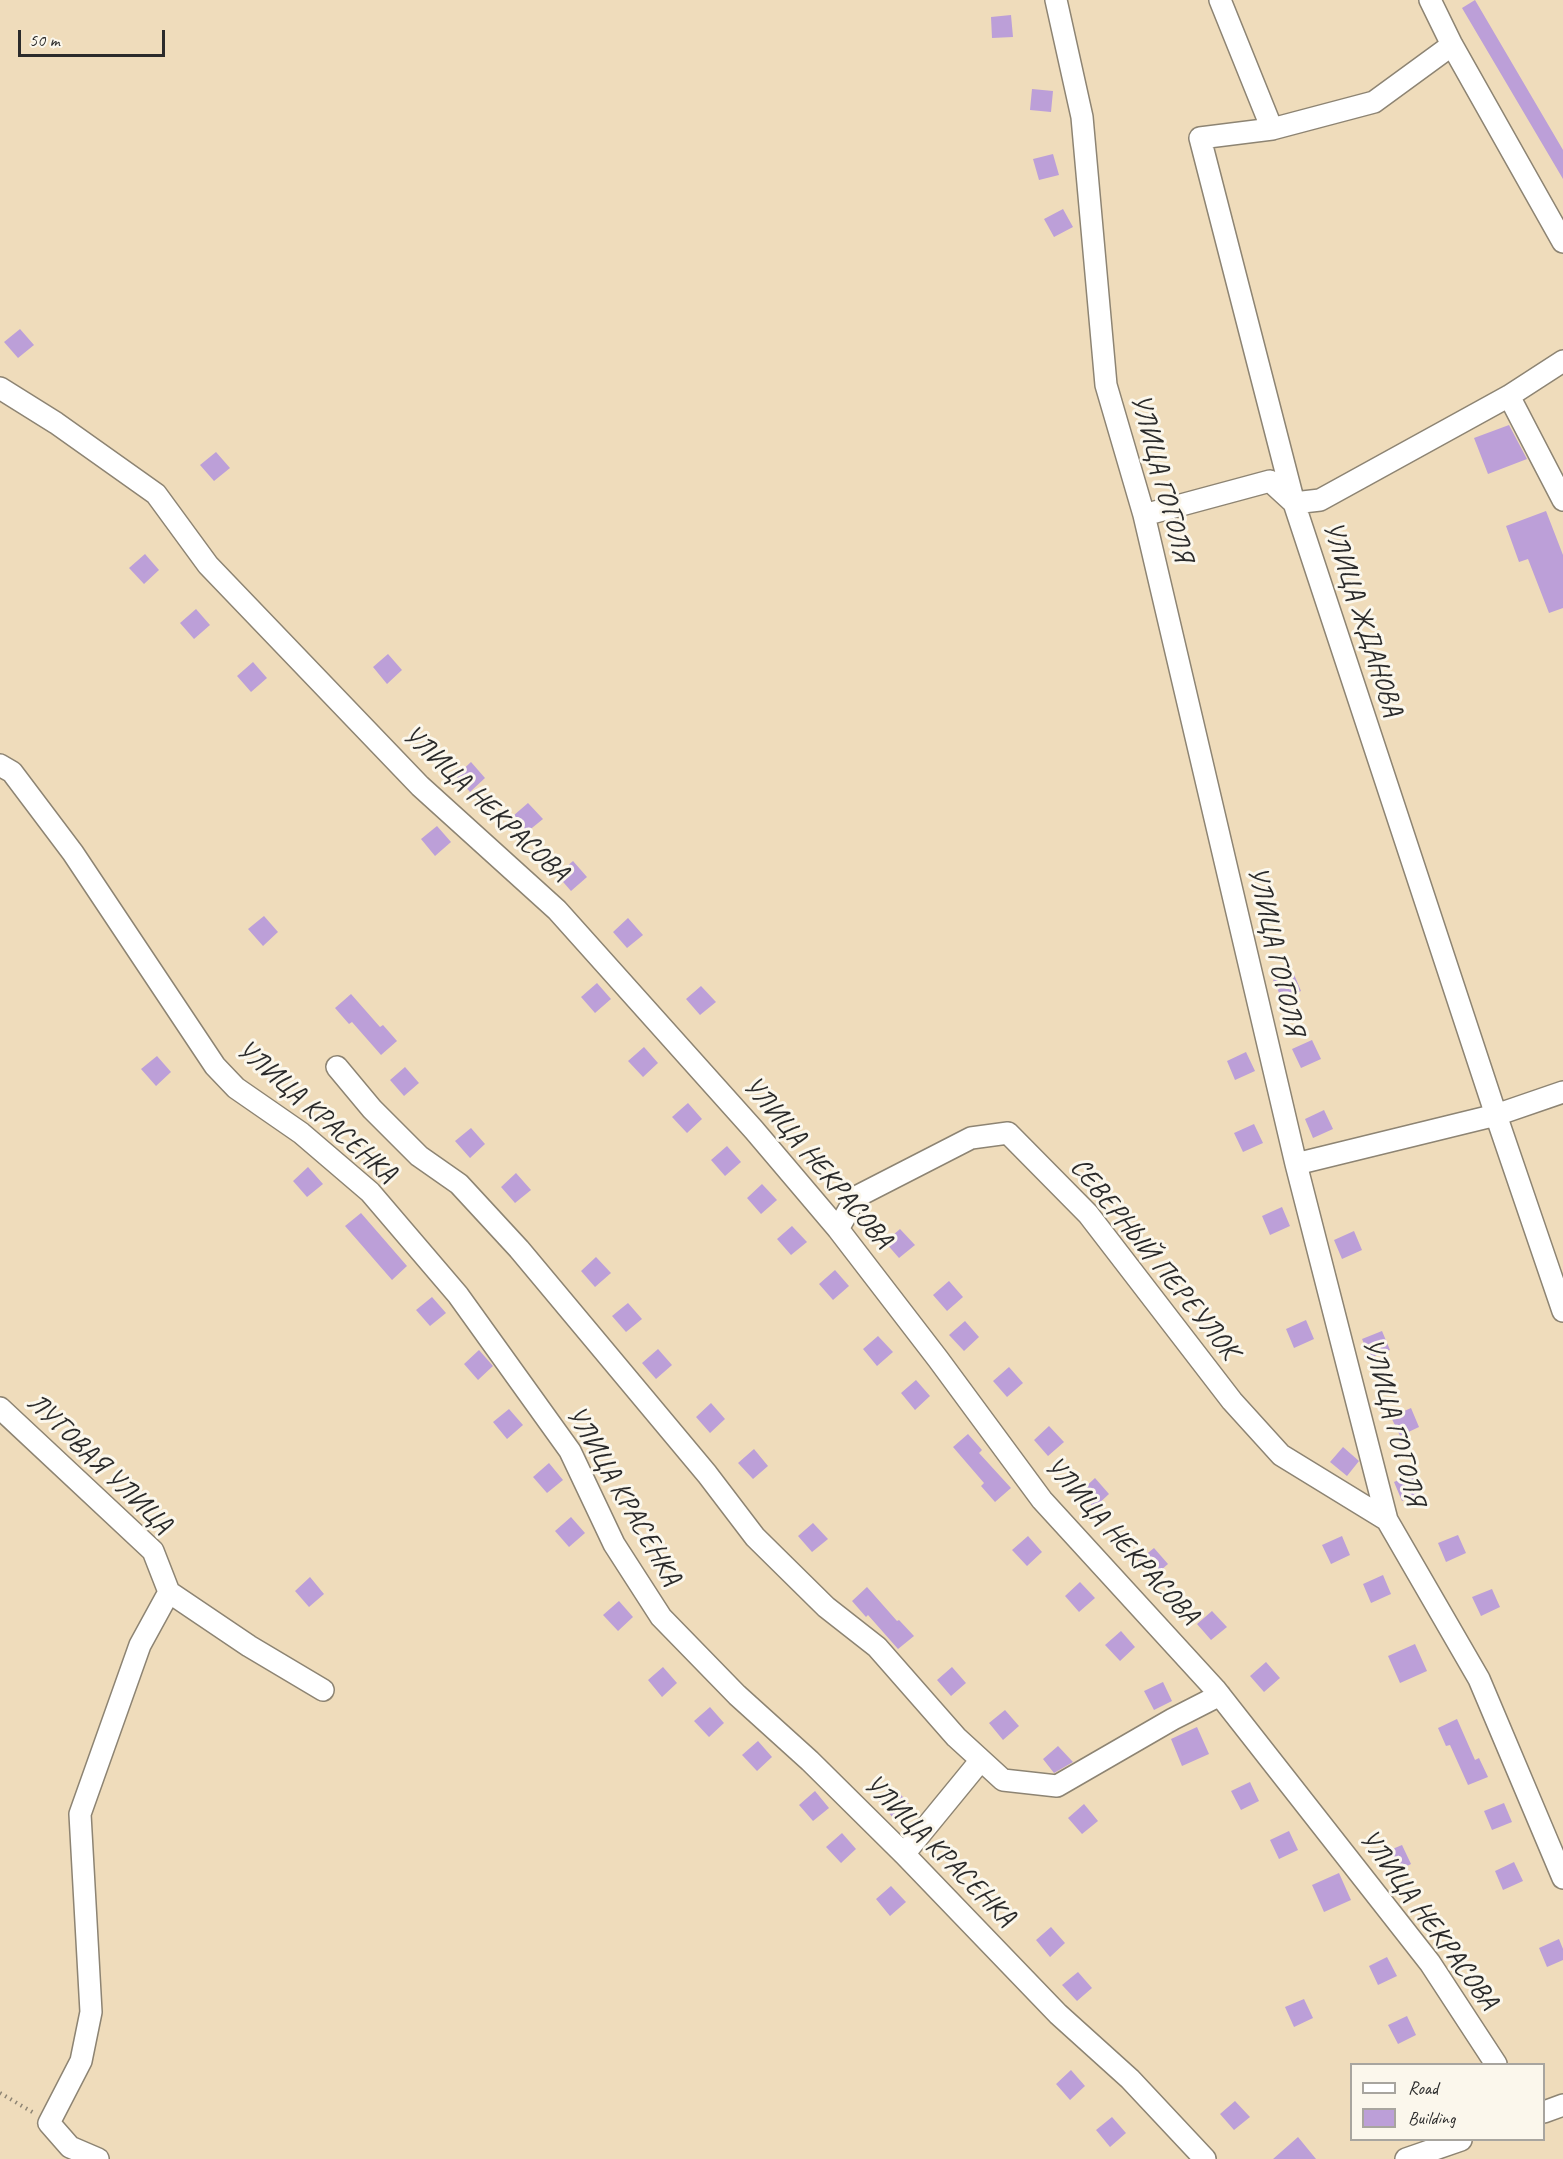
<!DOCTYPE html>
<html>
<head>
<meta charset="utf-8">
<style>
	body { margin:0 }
	#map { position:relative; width:1563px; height:2159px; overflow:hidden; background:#efdcbb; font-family:Caveat,sans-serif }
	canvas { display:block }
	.legend { position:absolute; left:1350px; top:2063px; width:195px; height:78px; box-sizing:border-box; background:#fbf7ec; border:2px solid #a8a59f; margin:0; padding:8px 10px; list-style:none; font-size:18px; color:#2b2b2b }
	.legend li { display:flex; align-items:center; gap:12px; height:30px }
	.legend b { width:30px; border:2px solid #a8a59f }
	.scale { position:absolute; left:18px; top:30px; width:147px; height:27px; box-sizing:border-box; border:3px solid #2b2b2b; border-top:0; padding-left:8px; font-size:18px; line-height:21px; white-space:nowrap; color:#2b2b2b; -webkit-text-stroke:4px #fbf7ec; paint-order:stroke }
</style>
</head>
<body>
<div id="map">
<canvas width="1563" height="2159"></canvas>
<ul class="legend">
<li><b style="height:8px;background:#fff"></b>Road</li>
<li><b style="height:16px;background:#bc9fd8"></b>Building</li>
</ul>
<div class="scale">50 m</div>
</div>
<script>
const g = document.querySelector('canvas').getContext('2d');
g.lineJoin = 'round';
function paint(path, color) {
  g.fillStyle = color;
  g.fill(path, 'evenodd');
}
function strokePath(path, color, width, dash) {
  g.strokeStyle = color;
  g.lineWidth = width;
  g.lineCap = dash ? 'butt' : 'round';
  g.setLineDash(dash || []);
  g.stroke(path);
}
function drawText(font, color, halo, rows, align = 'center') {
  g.font = font + ' Caveat,sans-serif';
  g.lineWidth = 6;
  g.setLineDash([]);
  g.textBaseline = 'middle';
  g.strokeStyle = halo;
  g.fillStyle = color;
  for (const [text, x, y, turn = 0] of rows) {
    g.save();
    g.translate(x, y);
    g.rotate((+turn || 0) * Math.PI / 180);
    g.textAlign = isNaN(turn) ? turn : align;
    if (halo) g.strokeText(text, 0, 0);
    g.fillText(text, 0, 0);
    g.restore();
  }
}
paint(new Path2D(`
	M1475 0 1563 150V179L1462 8Z
	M1011 15 1013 37 992 38 991 17Z
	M1032 89 1053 91 1051 112 1030 110Z
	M1053 154 1059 175 1039 180 1033 159Z
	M1063 209 1073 227 1054 237 1044 219Z
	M20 329 34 345 18 358 4 342Z
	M1509 425 1527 459 1488 474 1474 438Z
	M216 452 230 468 214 481 200 465Z
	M1546 511 1563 555V608L1549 613 1528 559 1519 562 1506 526Z
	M145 554 159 570 144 584 129 568Z
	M196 609 210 625 194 639 180 623Z
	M388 654 402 670 387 684 373 667Z
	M253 662 267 678 251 692 237 676Z
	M471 762 485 778 470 792 456 776Z
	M528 803 543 819 527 832 513 816Z
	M437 826 451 842 435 856 421 839Z
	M573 861 587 877 571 891 557 875Z
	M264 916 278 932 263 946 248 929Z
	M628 918 643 935 627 948 613 932Z
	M1293 972 1301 991 1282 999 1273 980Z
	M597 983 611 999 595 1013 581 997Z
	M701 986 716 1002 700 1015 686 999Z
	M351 994 380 1027 383 1025 397 1041 381 1055 352 1022 349 1024 335 1008Z
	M1312 1040 1321 1059 1301 1068 1292 1049Z
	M644 1047 658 1063 643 1077 628 1061Z
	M1246 1052 1255 1071 1235 1080 1227 1061Z
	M157 1056 171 1072 156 1086 141 1069Z
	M405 1067 419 1083 404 1096 390 1080Z
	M688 1103 702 1119 687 1133 672 1117Z
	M1324 1110 1333 1129 1313 1138 1305 1119Z
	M1254 1124 1263 1143 1243 1152 1234 1133Z
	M471 1128 485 1144 470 1158 455 1141Z
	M727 1146 741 1162 725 1176 711 1160Z
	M308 1167 323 1184 307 1197 293 1181Z
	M516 1173 531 1190 515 1203 501 1187Z
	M762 1184 777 1200 761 1214 747 1198Z
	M1282 1207 1290 1226 1270 1235 1262 1216Z
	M361 1213 407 1266 392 1280 345 1226Z
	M792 1226 807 1242 791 1255 777 1239Z
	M900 1229 915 1245 899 1258 885 1242Z
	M1354 1231 1362 1250 1342 1259 1334 1240Z
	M596 1257 611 1273 595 1287 581 1271Z
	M835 1270 849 1286 833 1300 819 1284Z
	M949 1281 963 1297 947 1311 933 1295Z
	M432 1297 446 1313 430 1326 416 1310Z
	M628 1303 642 1319 626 1332 612 1316Z
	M1306 1320 1314 1339 1294 1348 1286 1329Z
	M965 1321 979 1337 964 1351 949 1335Z
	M1382 1331 1390 1350 1370 1358 1362 1339Z
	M878 1336 893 1352 877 1366 863 1349Z
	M658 1349 672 1365 656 1379 642 1363Z
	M479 1350 493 1366 478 1380 464 1364Z
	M1009 1367 1023 1383 1007 1397 993 1381Z
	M916 1380 930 1396 915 1410 901 1393Z
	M711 1403 725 1419 710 1433 696 1417Z
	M1411 1408 1419 1427 1400 1436 1391 1417Z
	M509 1409 523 1425 507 1439 493 1422Z
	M1049 1426 1064 1442 1048 1456 1034 1440Z
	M968 1434 982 1450 979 1453 1011 1488 995 1502 981 1486 984 1483 953 1447Z
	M1343 1447 1359 1461 1347 1476 1330 1462Z
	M754 1449 768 1466 753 1479 738 1463Z
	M549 1463 563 1480 547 1493 533 1477Z
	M1414 1473 1422 1492 1402 1501 1394 1482Z
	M1095 1478 1109 1494 1094 1508 1080 1492Z
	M571 1517 585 1533 569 1547 555 1531Z
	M813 1523 828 1539 812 1552 798 1536Z
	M1458 1535 1466 1553 1446 1562 1438 1543Z
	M1028 1536 1042 1552 1027 1566 1012 1550Z
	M1342 1536 1350 1555 1331 1564 1322 1545Z
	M1154 1548 1168 1564 1152 1578 1138 1561Z
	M1383 1575 1391 1594 1371 1603 1363 1584Z
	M310 1577 324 1594 309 1607 295 1591Z
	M1080 1582 1095 1598 1079 1612 1065 1596Z
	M867 1587 897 1621 899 1620 914 1636 898 1649 868 1615 866 1617 852 1601Z
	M1492 1589 1500 1607 1481 1616 1472 1597Z
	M619 1601 633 1617 618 1631 603 1615Z
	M1212 1611 1227 1627 1211 1640 1197 1624Z
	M1121 1631 1135 1647 1120 1661 1105 1645Z
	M1415 1644 1427 1671 1400 1683 1388 1656Z
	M1266 1662 1280 1678 1264 1692 1250 1676Z
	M663 1667 677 1683 662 1697 648 1680Z
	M952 1667 966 1683 951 1696 937 1680Z
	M1163 1682 1172 1701 1154 1710 1144 1691Z
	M710 1707 724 1723 709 1737 694 1721Z
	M1005 1710 1019 1726 1003 1740 989 1723Z
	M1457 1719 1475 1760 1479 1758 1488 1777 1468 1785 1450 1745 1446 1746 1438 1728Z
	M1197 1727 1209 1754 1182 1766 1171 1739Z
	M758 1741 772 1757 757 1771 742 1755Z
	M1058 1746 1073 1762 1054 1773 1043 1759Z
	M1250 1782 1259 1801 1241 1810 1231 1791Z
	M895 1788 909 1804 893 1818 879 1801Z
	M815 1791 829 1808 813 1821 799 1805Z
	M1504 1803 1512 1822 1492 1830 1484 1811Z
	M1084 1804 1098 1821 1082 1834 1068 1818Z
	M1289 1831 1298 1850 1279 1859 1270 1840Z
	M842 1833 856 1849 841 1863 826 1847Z
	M1402 1845 1411 1864 1393 1873 1383 1853Z
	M1514 1862 1523 1881 1503 1890 1495 1871Z
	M1339 1873 1351 1900 1324 1912 1312 1885Z
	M891 1886 906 1902 890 1916 876 1899Z
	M1051 1927 1065 1943 1050 1957 1036 1940Z
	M1559 1939 1563 1949V1960L1547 1967 1539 1948Z
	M1387 1957 1397 1976 1378 1985 1369 1966Z
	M1078 1972 1092 1988 1077 2001 1062 1985Z
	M1304 1999 1313 2018 1294 2027 1285 2007Z
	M1407 2016 1416 2035 1398 2044 1388 2025Z
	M1071 2070 1085 2086 1070 2100 1056 2084Z
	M1235 2101 1250 2117 1234 2130 1220 2114Z
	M1112 2117 1126 2133 1110 2147 1096 2130Z
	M1298 2137 1316 2159H1273Z`), '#bc9fd8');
const minor = new Path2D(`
	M1056 0 1082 117 1106 385 1144 515 1296 1164 1387 1520 1479 1679 1563 1878
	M1220 0 1272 129 1200 138 1294 503 1496 1115 1563 1311
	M1430 0 1452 45 1563 242
	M1272 129 1374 102 1452 45
	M0 388 56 423 156 494 208 565 420 786 557 910 754 1130 838 1229 938 1359 1042 1500 1215 1689 1430 1963 1496 2064
	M1509 396 1563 500
	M1144 515 1270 481 1294 503 1320 500 1509 396 1563 361
	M0 765 12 772 73 853 215 1066 236 1088 301 1133 370 1192 458 1295 570 1451 614 1544 661 1617 737 1695 810 1761 904 1854 1058 2014 1130 2079 1205 2159
	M337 1067 372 1109 419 1156 459 1184 519 1249 707 1474 755 1537 826 1607 877 1647 956 1737 1003 1780 1057 1786 1173 1719 1220 1695
	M1296 1164 1496 1115 1563 1092
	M838 1229 856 1197 971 1138 1008 1133 1088 1214 1232 1401 1281 1455 1387 1520
	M0 1408 153 1551 169 1592 249 1646 323 1690
	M904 1854 981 1760
	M1544 2112 1563 2105
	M98 2159 70 2147 49 2123 81 2061 91 2012 80 1814 140 1645 169 1592
	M1406 2159 1461 2140`);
strokePath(minor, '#8d8473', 24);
strokePath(new Path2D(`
	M0 2093 34 2113`), '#8d8473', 4, [1.5, 4.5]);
strokePath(minor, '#fff', 21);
drawText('28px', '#2b2b2b', '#fbf7ec', [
	["УЛИЦА ГОГОЛЯ",1161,478,75],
	["УЛИЦА ЖДАНОВА",1362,619,72],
	["УЛИЦА НЕКРАСОВА",485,804,43],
	["УЛИЦА ГОГОЛЯ",1275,951,77],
	["УЛИЦА КРАСЕНКА",316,1112,41],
	["УЛИЦА НЕКРАСОВА",817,1163,50],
	["СЕВЕРНЫЙ ПЕРЕУЛОК",1154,1259,51],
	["УЛИЦА ГОГОЛЯ",1393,1422,75],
	["ЛУГОВАЯ УЛИЦА",99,1464,44],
	["УЛИЦА КРАСЕНКА",623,1496,60],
	["УЛИЦА НЕКРАСОВА",1121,1541,48],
	["УЛИЦА КРАСЕНКА",939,1851,45],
	["УЛИЦА НЕКРАСОВА",1428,1920,54]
]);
</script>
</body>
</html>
